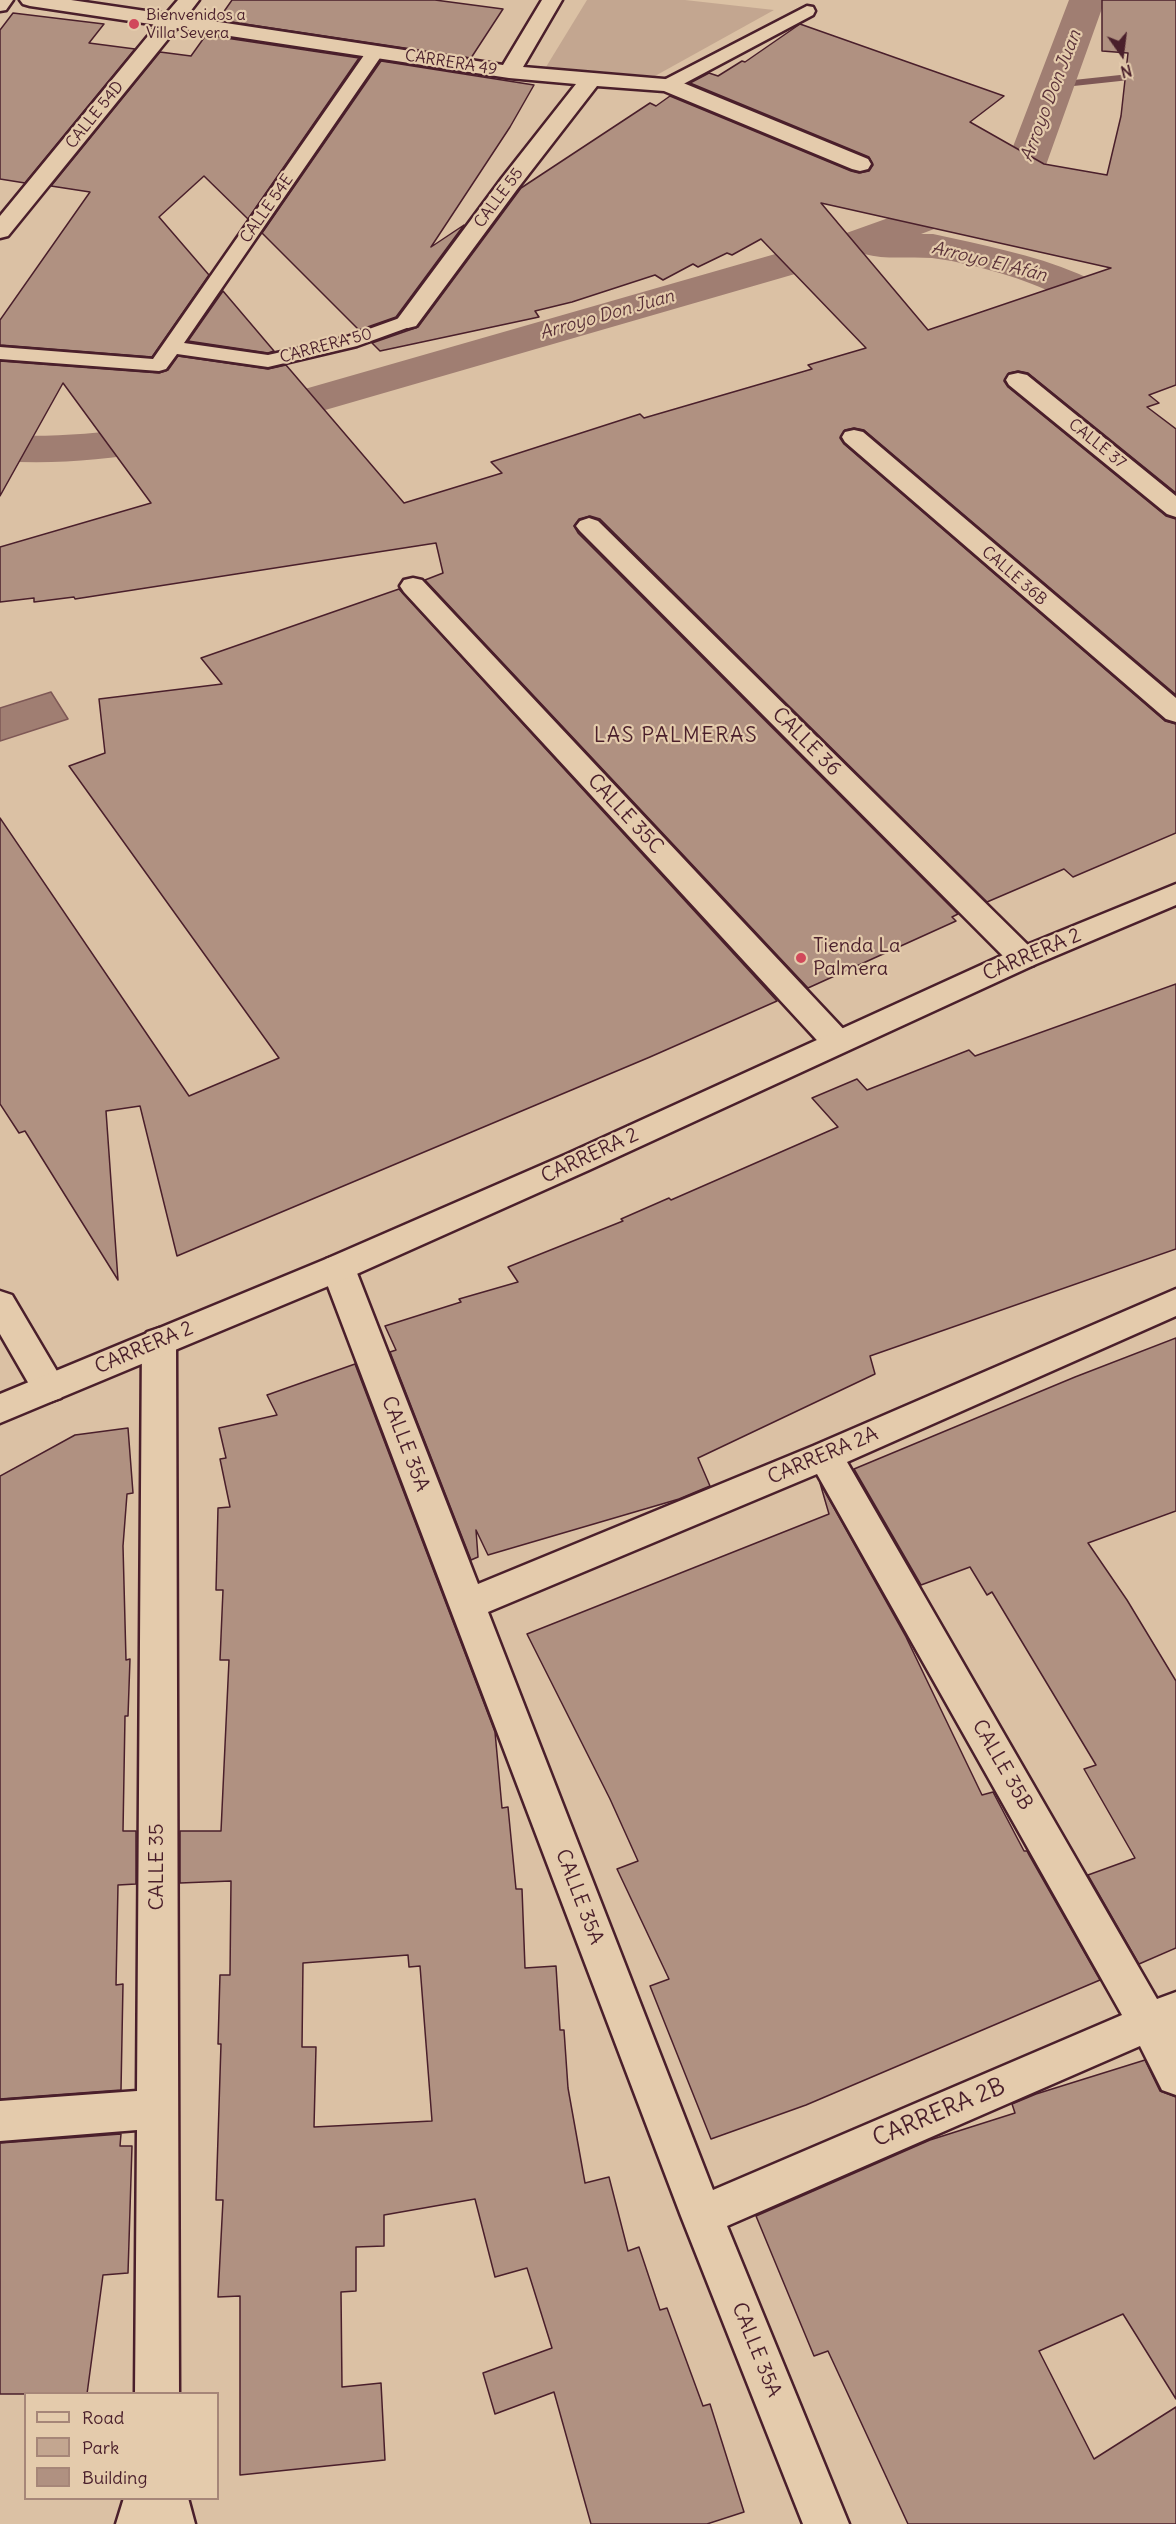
<!DOCTYPE html>
<html>
<head>
<meta charset="utf-8">
<style>
	body { margin:0 }
	#map { position:relative; width:1176px; height:2524px; overflow:hidden; background:#dbc1a4; font-family:Delius,sans-serif }
	canvas { display:block }
	.legend { position:absolute; left:24px; top:2392px; width:195px; height:108px; box-sizing:border-box; background:#e4cbac; border:2px solid #a68678; margin:0; padding:8px 10px; list-style:none; font-size:18px; color:#4a1f2b }
	.legend li { display:flex; align-items:center; gap:12px; height:30px }
	.legend b { width:30px; border:2px solid #a68678 }
	.north { position:absolute; left:1092px; top:24px; width:60px; height:60px; -webkit-text-stroke:4px #e4cbac; paint-order:stroke; rotate:166deg; font-size:16px; font-weight:700; line-height:24px; text-align:center; color:#4a1f2b }
	.north::after { content:''; display:block; margin:auto; width:21px; height:27px; background:#4a1f2b; clip-path:polygon(50% 0,100% 100%,50% 72%,0 100%) }
</style>
</head>
<body>
<div id="map">
<canvas width="1176" height="2524"></canvas>
<ul class="legend">
<li><b style="height:8px;background:#e4cbac"></b>Road</li>
<li><b style="height:16px;background:#c3a690"></b>Park</li>
<li><b style="height:16px;background:#b09181"></b>Building</li>
</ul>
<div class="north">N</div>
</div>
<script>
const g = document.querySelector('canvas').getContext('2d');
g.lineJoin = 'round';
function paint(path, color) {
  g.fillStyle = color;
  g.fill(path, 'evenodd');
}
function strokePath(path, color, width, dash) {
  g.strokeStyle = color;
  g.lineWidth = width;
  g.lineCap = dash ? 'butt' : 'round';
  g.setLineDash(dash || []);
  g.stroke(path);
}
function drawText(font, color, halo, rows, align = 'center') {
  g.font = font + ' Delius,sans-serif';
  g.lineWidth = 4.5;
  g.setLineDash([]);
  g.textBaseline = 'middle';
  g.strokeStyle = halo;
  g.fillStyle = color;
  for (const [text, x, y, turn = 0] of rows) {
    g.save();
    g.translate(x, y);
    g.rotate((+turn || 0) * Math.PI / 180);
    g.textAlign = isNaN(turn) ? turn : align;
    if (halo) g.strokeText(text, 0, 0);
    g.fillText(text, 0, 0);
    g.restore();
  }
}
paint(new Path2D(`
	M587 0H685L774 10 655 76 546 67Z`), '#c3a690');
const water = new Path2D(`
	M51 692 68 719 0 741V708Z`);
paint(water, '#a07e72');
strokePath(water, '#7e5856', 1.5);
paint(new Path2D(`
	M1176 69V75L1055 88 1050 85 1055 82Z`), '#7e5856');
paint(new Path2D(`
	M1069 0H1105L1046 165 1031 186 992 207 921 234H933C982 245 1032 254 1079 274 1113 289 1145 314 1176 335V367C1136 357 1091 311 1051 292 1020 277 966 262 932 258 909 256 886 260 864 254L270 426C181 449 93 467 0 461V435C83 439 161 427 242 407L838 236 964 191 1003 170 1006 165Z`), '#a07e72');
const building = new Path2D(`
	M232 0H435L503 9 471 58 218 20Z
	M1102 0H1176V385L1149 395 1159 403 1147 407 1176 429V493L1028 373 1018 371 1009 373 1004 381 1008 387 1166 516 1176 519V695L864 430 854 428 845 430 840 438 844 444 1165 721 1176 724V833L1073 877 1064 869 987 902 600 519 590 516 579 519 574 526 578 533 958 914 952 917 956 921 808 988 425 580 443 573 436 543 75 599 74 597 34 602V598L0 602V547L151 503 63 383 0 496V361L159 373 168 370 178 356 268 369 286 365 404 503 502 473 491 462 640 414 644 418 812 369 808 365 866 348 761 239 732 255 727 253 698 267 693 264 663 280 655 275 572 302 535 311 539 317 380 351 372 343 418 327 521 188 650 103 656 106 670 96 851 171 859 173 869 171 873 165 869 157 690 83 709 73 718 76 742 61 745 62 800 24 1004 96 970 122 1044 164 1107 175 1121 116 1128 53 1102 51ZM821 203 1111 268 928 330Z
	M13 13 104 24 89 43 135 49 25 183 0 179V30Z
	M206 35 359 58 248 219 204 176 159 217 209 275 152 357 0 345V320L90 192 51 186 160 52 191 56Z
	M381 61 534 85 510 127 431 247 464 225 396 317 359 330 262 233Z
	M223 291 274 351 268 353 188 341Z
	M399 589 777 1001 650 1057 177 1256 140 1106 106 1111 118 1280 25 1131 19 1133 0 1104V818L189 1096 279 1058 69 766 105 753 99 699 222 684 201 658Z
	M1176 984V1249L870 1356 875 1374 698 1458 710 1486 679 1499 488 1555 476 1530 478 1557 471 1560 390 1352 396 1350 385 1326 461 1302 459 1299 518 1282 508 1267 623 1221 621 1219 669 1198 671 1200 838 1127 812 1098 857 1079 867 1090 969 1050 975 1056Z
	M1176 1338V1511L1088 1543 1127 1600 1176 1681V1948L1139 1964 1088 1875 1135 1858 1084 1769 1096 1765 992 1592 987 1595 970 1567 921 1585 854 1469 1075 1377Z
	M355 1364 495 1732 502 1808 508 1807 516 1889H522L525 1968 556 1966 560 2030H564L568 2088 585 2183 609 2177 628 2251 639 2247 660 2310 667 2308 703 2406 710 2404 744 2512 707 2524H591L554 2392 495 2414 483 2373 552 2348 527 2268 495 2277 475 2199 384 2215V2246L356 2247V2291L341 2292 342 2387 381 2383 385 2460 240 2475V2296L218 2297 223 2200H216L221 2044H218L220 1975H230L231 1881 180 1883V1831H221L229 1660H220L223 1590H216L218 1508 230 1507 220 1459 226 1458 219 1428 277 1415 267 1395ZM408 1955 409 1967 420 1966 432 2121 314 2127 316 2047H302L303 1963Z
	M128 1428 133 1493 127 1494 123 1546 126 1660 130 1659 128 1716H125L123 1831H136V1884L118 1885 116 1985 123 1984 121 2090 0 2099V1476L75 1435Z
	M820 1483 906 1637 982 1795 993 1792 1024 1851H1027L1029 1855 1100 1980 806 2105 711 2139 650 1986 669 1979 617 1869 638 1861 610 1799 527 1634 829 1514Z
	M1145 2060 1160 2091 1176 2097V2399L1123 2314 1039 2351 1094 2459 1176 2407V2524H908L828 2351 814 2356 756 2216 930 2140 1015 2113 1012 2104 1036 2094Z
	M121 2134 120 2146H132L128 2273 103 2275 87 2394H0V2143Z`);
paint(building, '#b09181');
strokePath(building, '#4a1f2b', 1.5);
const service = new Path2D(`
	M0 0H13L6 10 0 11Z
	M807 6 813 7 815 11 813 15 674 89H662L659 85 662 81Z
	M375 47 381 48 384 52 184 343 268 355 344 338 408 315 415 317 418 321 415 325 357 346 268 367 177 354 166 369 159 371 0 359V347L153 359 369 48Z`);
const minor = new Path2D(`
	M20 0H71L166 14 178 0H199L186 17 503 65 542 0H562L523 67 676 80 868 159 871 164 868 169 860 171 852 169 664 91 597 86 518 188 416 326 408 328 400 326 396 321 502 178 576 84 509 78 177 28 8 236 0 238V216L157 25 30 6 23 4Z
	M1018 373 1027 375 1176 496V517L1167 514 1009 385 1006 380 1009 375Z
	M854 430 863 432 1176 698V722L1166 719 845 442 842 437 845 432Z
	M589 518 598 521 1034 951 1038 958 1034 965 1023 968 1012 965 580 531 576 526 580 521Z
	M413 578 422 580 848 1034 852 1042 848 1050 837 1053 826 1050 404 592 400 586 404 580Z
	M338 1255 350 1259 355 1268 478 1584 813 1446 1176 1289V1316L847 1462 1157 1999 1176 1992V2095L1162 2090 1140 2046 727 2226 849 2524H803L681 2216 321 1268 326 1259ZM817 1474 1122 2015 713 2190 488 1612Z
	M0 1291 12 1295 61 1378 66 1388 61 1398 49 1402 37 1398 0 1334Z
	M159 1328 171 1332 176 1341 179 2394H135L137 2130 0 2141V2101L137 2091 142 1341 147 1332Z
	M124 2498H188L195 2524H116Z`);
const tertiary = new Path2D(`
	M1176 884V905L1034 965 589 1170 350 1277 0 1423V1394L326 1259 567 1154 1012 951Z`);
strokePath(service, '#4a1f2b', 5);
strokePath(minor, '#4a1f2b', 5);
strokePath(tertiary, '#4a1f2b', 5);
paint(service, '#e4cbac');
paint(minor, '#e4cbac');
paint(tertiary, '#e4cbac');
for (const [x, y, r, color] of [
	[134,24,6,"#d1495b"],
	[801,958,6,"#d1495b"]
]) {
  const dot = new Path2D();
  dot.arc(x, y, r, 0, 2 * Math.PI);
  g.fillStyle = color;
  g.fill(dot);
  strokePath(dot, '#e4cbac', 2);
}
drawText('16px', '#4a1f2b', '#e4cbac', [
	["Bienvenidos a",146,15],
	["Villa Severa",146,33]
], 'left');
drawText('16px', '#4a1f2b', '#e4cbac', [
	["CARRERA 49",451,63,9],
	["CALLE 54D",95,115,-51],
	["CALLE 55",499,198,-53],
	["CALLE 54E",267,209,-55],
	["CARRERA 50",326,346,-15],
	["CALLE 37",1097,444,39],
	["CALLE 36B",1014,576,41]
]);
drawText('italic 18px', '#5b3239', '#e4cbac', [
	["Arroyo Don Juan",1051,96,-69],
	["Arroyo El Afán",989,262,14],
	["Arroyo Don Juan",607,315,-16]
]);
drawText('20px', '#4a1f2b', '#e4cbac', [
	["CALLE 36",806,742,45],
	["CALLE 35C",625,814,47],
	["CARRERA 2",1032,955,-23],
	["CARRERA 2",590,1156,-25],
	["CARRERA 2",144,1348,-23],
	["CALLE 35A",405,1444,69],
	["CARRERA 2A",823,1456,-23],
	["CALLE 35B",1002,1765,60],
	["CALLE 35",157,1867,-90],
	["CALLE 35A",579,1897,69],
	["CALLE 35A",756,2350,68]
]);
drawText('20px', '#4a1f2b', '#e4cbac', [
	["Tienda La",813,946],
	["Palmera",813,969]
], 'left');
g.letterSpacing = '1.5px';
drawText('21px', '#4a1f2b', '#e4cbac', [
	["LAS PALMERAS",676,736]
]);
g.letterSpacing = '0px';
drawText('24px', '#4a1f2b', '#e4cbac', [
	["CARRERA 2B",939,2113,-23]
]);
</script>
</body>
</html>
